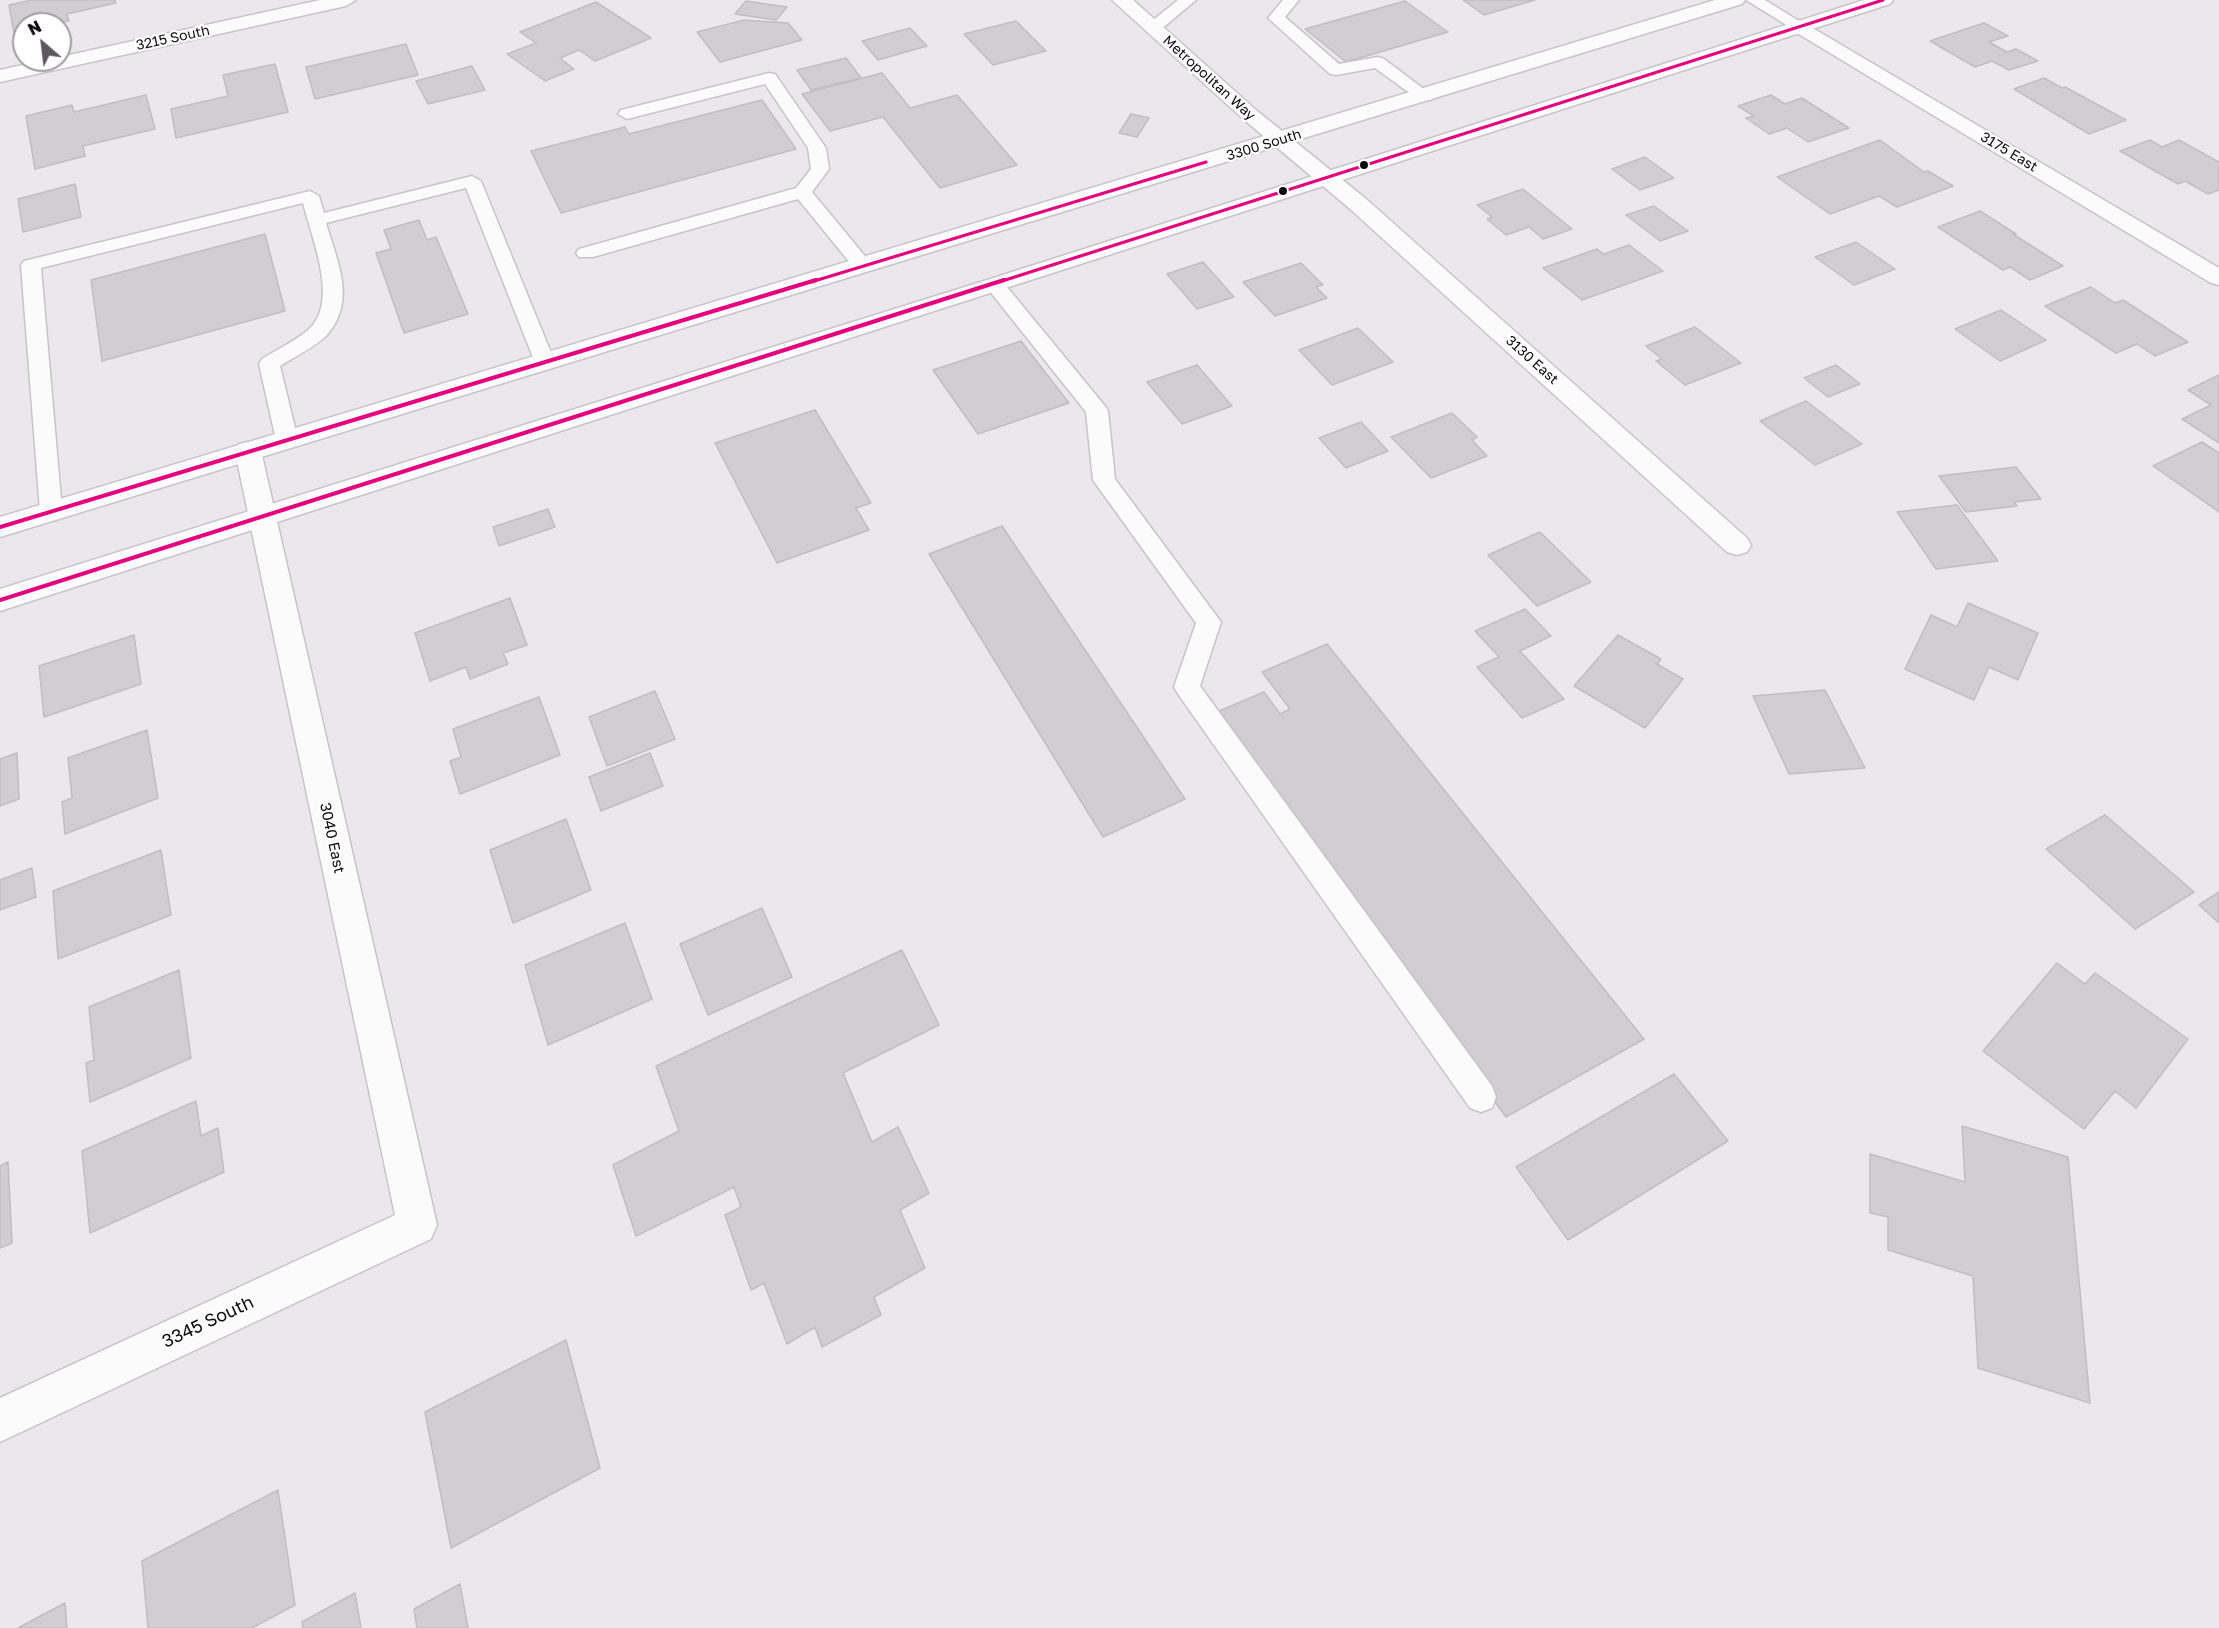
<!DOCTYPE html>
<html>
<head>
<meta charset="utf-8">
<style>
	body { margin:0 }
	#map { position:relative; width:2219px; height:1628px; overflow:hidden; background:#ece7ed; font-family:"Golos Text",sans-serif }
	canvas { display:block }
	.north { position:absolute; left:12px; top:12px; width:60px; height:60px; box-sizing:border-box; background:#fff; border:2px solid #9f9d9f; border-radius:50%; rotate:332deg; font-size:16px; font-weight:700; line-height:24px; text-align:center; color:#0e0b0f }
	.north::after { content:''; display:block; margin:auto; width:21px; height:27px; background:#5c585d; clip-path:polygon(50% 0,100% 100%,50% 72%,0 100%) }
</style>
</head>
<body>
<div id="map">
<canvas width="2219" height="1628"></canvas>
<div class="north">N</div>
</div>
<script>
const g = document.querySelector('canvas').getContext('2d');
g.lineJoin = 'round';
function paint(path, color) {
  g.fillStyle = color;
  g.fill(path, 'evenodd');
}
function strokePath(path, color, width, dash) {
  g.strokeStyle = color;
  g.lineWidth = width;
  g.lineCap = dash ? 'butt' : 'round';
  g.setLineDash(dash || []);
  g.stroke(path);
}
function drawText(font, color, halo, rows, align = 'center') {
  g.font = font + ' "Golos Text",sans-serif';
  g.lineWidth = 4.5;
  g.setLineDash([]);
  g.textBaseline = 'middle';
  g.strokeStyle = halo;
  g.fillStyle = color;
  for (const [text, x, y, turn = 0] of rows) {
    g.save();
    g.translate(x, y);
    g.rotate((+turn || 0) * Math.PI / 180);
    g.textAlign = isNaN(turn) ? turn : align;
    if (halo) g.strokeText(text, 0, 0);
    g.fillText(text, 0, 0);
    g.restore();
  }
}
const building = new Path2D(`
	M32 0H115L116 3 67 14 69 21 24 24V31L14 34 9 5Z
	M1463 0H1535L1484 15Z
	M746 1 787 7 776 20 735 14Z
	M1405 1 1448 32 1346 62 1305 29Z
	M596 2 651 38 595 61 579 50 560 58 574 69 545 81 507 54 536 43 520 32Z
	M744 20 788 23 802 40 720 62 697 32Z
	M1016 21 1046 51 993 65 964 34Z
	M1984 23 2008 36 1989 42 2007 52 2016 49 2038 61 2009 70 1992 61 1975 67 1930 41Z
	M910 28 927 46 878 60 862 41Z
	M406 44 418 75 315 99 306 67Z
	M846 58 861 78 811 90 797 70Z
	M275 64 288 112 176 138 171 109 228 96 223 75Z
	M472 66 485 90 428 104 416 81Z
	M882 73 910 108 957 95 1017 165 940 188 883 117 830 131 802 94Z
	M2044 78 2062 88 2065 87 2126 120 2089 134 2014 89Z
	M146 95 155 129 83 146 85 156 35 169 26 116 72 105 74 112Z
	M1771 95 1785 104 1802 98 1849 128 1808 142 1787 128 1769 134 1746 118 1754 116 1738 106Z
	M762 100 796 149 561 213 531 151 625 127 629 134Z
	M1131 114 1149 118 1137 137 1119 133Z
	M1880 140 1924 172 1928 171 1953 186 1897 207 1879 196 1830 214 1777 177Z
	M2150 140 2162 147 2179 140 2219 162V190L2208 194 2185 181 2178 184 2120 151Z
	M1645 157 1674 178 1640 190 1612 169Z
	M75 184 81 217 23 232 18 199Z
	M1523 189 1572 229 1543 239 1529 227 1506 235 1487 219 1492 217 1477 205Z
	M1654 206 1688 231 1660 241 1626 215Z
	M1980 211 2016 234H2013L2063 266 2030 280 2010 267 2003 270 1938 227Z
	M419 220 427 240 436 237 468 314 404 333 376 253 391 249 384 230Z
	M265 234 285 311 102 361 91 280Z
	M1856 242 1895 269 1854 285 1815 257Z
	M1629 245 1663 271 1582 300 1543 268 1597 249 1604 254Z
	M1203 262 1234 297 1197 309 1167 274Z
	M1301 263 1323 285 1316 287 1327 298 1275 316 1243 282Z
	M2091 287 2115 303 2123 300 2188 342 2155 356 2137 344 2116 353 2045 306Z
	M2001 310 2046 340 2000 361 1955 329Z
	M1695 327 1741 363 1685 385 1656 361 1662 359 1646 346Z
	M1358 328 1393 362 1332 385 1299 350Z
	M1021 341 1069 403 978 434 933 370Z
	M1197 365 1232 406 1182 424 1147 382Z
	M1836 365 1860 384 1828 397 1804 378Z
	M2219 375V443L2182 419 2211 405 2188 390Z
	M1806 401 1862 444 1815 465 1760 421Z
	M815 410 871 503 856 508 869 530 777 563 715 443Z
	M1452 413 1477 437 1472 440 1487 456 1431 478 1391 437Z
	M1361 422 1388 451 1346 468 1319 438Z
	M2202 442 2219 453V512L2153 466Z
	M2016 467 2041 499 2014 502 2017 506 1966 512 1939 476Z
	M1957 505 1998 561 1936 569 1897 512Z
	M548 509 555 527 499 546 493 527Z
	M1002 526 1185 799 1103 837 929 554Z
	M1540 532 1591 582 1537 606 1488 555Z
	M510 598 527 645 503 653 508 664 470 679 466 667 430 681 415 633Z
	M1968 603 2038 633 2018 680 1989 667 1974 700 1905 669 1931 615 1957 627Z
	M1525 609 1551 636 1520 651 1564 699 1522 718 1477 667 1499 657 1475 631Z
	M134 635 141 684 44 717 39 666Z
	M1618 635 1661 659 1657 664 1683 679 1645 728 1574 686Z
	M1327 644 1644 1039 1506 1117 1217 712 1264 692 1280 714 1290 709 1262 672Z
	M1825 690 1865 768 1789 774 1753 696Z
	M655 691 675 739 607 766 589 717Z
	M539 697 560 755 460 794 450 761 461 757 453 729Z
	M147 730 158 798 65 834 62 802 72 798 68 758Z
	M17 753 19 799 0 806V759Z
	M650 753 663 786 601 811 589 777Z
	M2105 815 2194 892 2135 929 2046 849Z
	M566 819 591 890 513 923 490 850Z
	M161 850 171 915 58 959 53 891Z
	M32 868 36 897 0 910V880Z
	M2219 892V923L2199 905Z
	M762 908 792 977 708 1015 680 944Z
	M625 923 652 999 548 1045 525 965Z
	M902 950 939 1025 843 1073 872 1142 898 1127 929 1193 900 1210 925 1268 874 1297 881 1315 822 1347 815 1327 787 1344 764 1283 751 1290 725 1215 741 1207 734 1187 636 1236 613 1165 679 1131 656 1066Z
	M2057 963 2085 984 2095 973 2188 1039 2136 1108 2115 1091 2084 1129 1983 1051Z
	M179 970 191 1058 90 1102 86 1063 94 1060 89 1007Z
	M1674 1074 1728 1141 1568 1240 1516 1167Z
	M196 1101 201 1136 218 1128 224 1172 90 1233 82 1151Z
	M1962 1126 2068 1157 2090 1403 1978 1368 1973 1276 1888 1250V1217L1870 1213V1154L1965 1182Z
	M8 1162 12 1243 0 1248V1166Z
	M566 1340 600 1468 451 1548 425 1412Z
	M278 1490 295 1605 252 1628H148L142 1561Z
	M460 1584 468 1628H417L414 1609Z
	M355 1593 361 1628H303L302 1622Z
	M65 1603 67 1628H18Z`);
paint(building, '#d1cdd2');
strokePath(building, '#c1bdc2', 1.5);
const lane = new Path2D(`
	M1178 0H1196L1159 31H1147L1145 28 1147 25Z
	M1283 0H1299L1285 17 1339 64 1378 57 1384 59 1433 96 1431 100H1419L1375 68 1336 75 1330 74 1268 18Z
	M1746 0H1765L1807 26 1799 31 1793 29Z
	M769 73 775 74 826 148 829 169 812 192 869 261 872 265 869 269H855L798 199 593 257H579L576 253 579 249 796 188 811 169 808 148 765 84 627 119 618 114 621 110Z
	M472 176 481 181 554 360 551 365H537L534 360 466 188 326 223C337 261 357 301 327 335 315 347 294 357 280 366L298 440 295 445 287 447 279 445 276 440 259 364 262 359C277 349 301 339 313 325 337 295 311 237 303 203L41 268 62 511 59 517 51 519 43 517 40 511 21 265 24 261 310 191 319 196 324 213Z
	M995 279 1002 281 1105 406 1108 411 1115 479 1221 622 1200 686 1492 1086 1496 1097 1492 1108 1481 1112 1470 1108 1178 694 1174 687 1196 623 1093 480 1086 412 988 289 985 285 988 281Z`);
const street = new Path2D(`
	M320 0H356L346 6 0 82V70L45 60H60V57Z
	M1112 0H1133L1256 110 1365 198 1747 538 1751 545 1747 552 1737 555 1727 552 1349 208 1242 118Z
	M1799 20 2219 268V285L2211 283 1792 30 1789 26Z
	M248 442 257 444 261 451 437 1225 431 1239 0 1442V1398L395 1215 235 451 239 444Z`);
const primary = new Path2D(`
	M1715 0H1745L1742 4 0 537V517Z
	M1864 0H1893L1890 4 0 611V589L987 280Z`);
strokePath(lane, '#c7c4c8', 3);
strokePath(street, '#c7c4c8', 3);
strokePath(primary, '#c7c4c8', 3);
paint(lane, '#fcfbfc');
paint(street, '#fcfbfc');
paint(primary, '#fcfbfc');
strokePath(new Path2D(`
	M811 282 1206 162
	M999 282 1883 0`), '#e5007d', 3);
strokePath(new Path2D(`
	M0 527 816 280
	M0 600 1004 280`), '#e5007d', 4);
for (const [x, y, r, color] of [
	[1364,165,5,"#0e0b0f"],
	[1283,191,5,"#0e0b0f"]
]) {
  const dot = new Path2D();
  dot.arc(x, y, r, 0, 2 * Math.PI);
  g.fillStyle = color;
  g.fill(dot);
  strokePath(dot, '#fff', 2);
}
drawText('14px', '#0e0b0f', '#fff', [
	["3215 South",173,38,-12],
	["Metropolitan Way",1209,78,42],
	["3300 South",1264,145,-17],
	["3175 East",2009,152,31],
	["3130 East",1532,360,42]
]);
drawText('15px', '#0e0b0f', '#fff', [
	["3040 East",332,838,78]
]);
drawText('18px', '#0e0b0f', '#fff', [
	["3345 South",208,1322,-25]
]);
</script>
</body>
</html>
